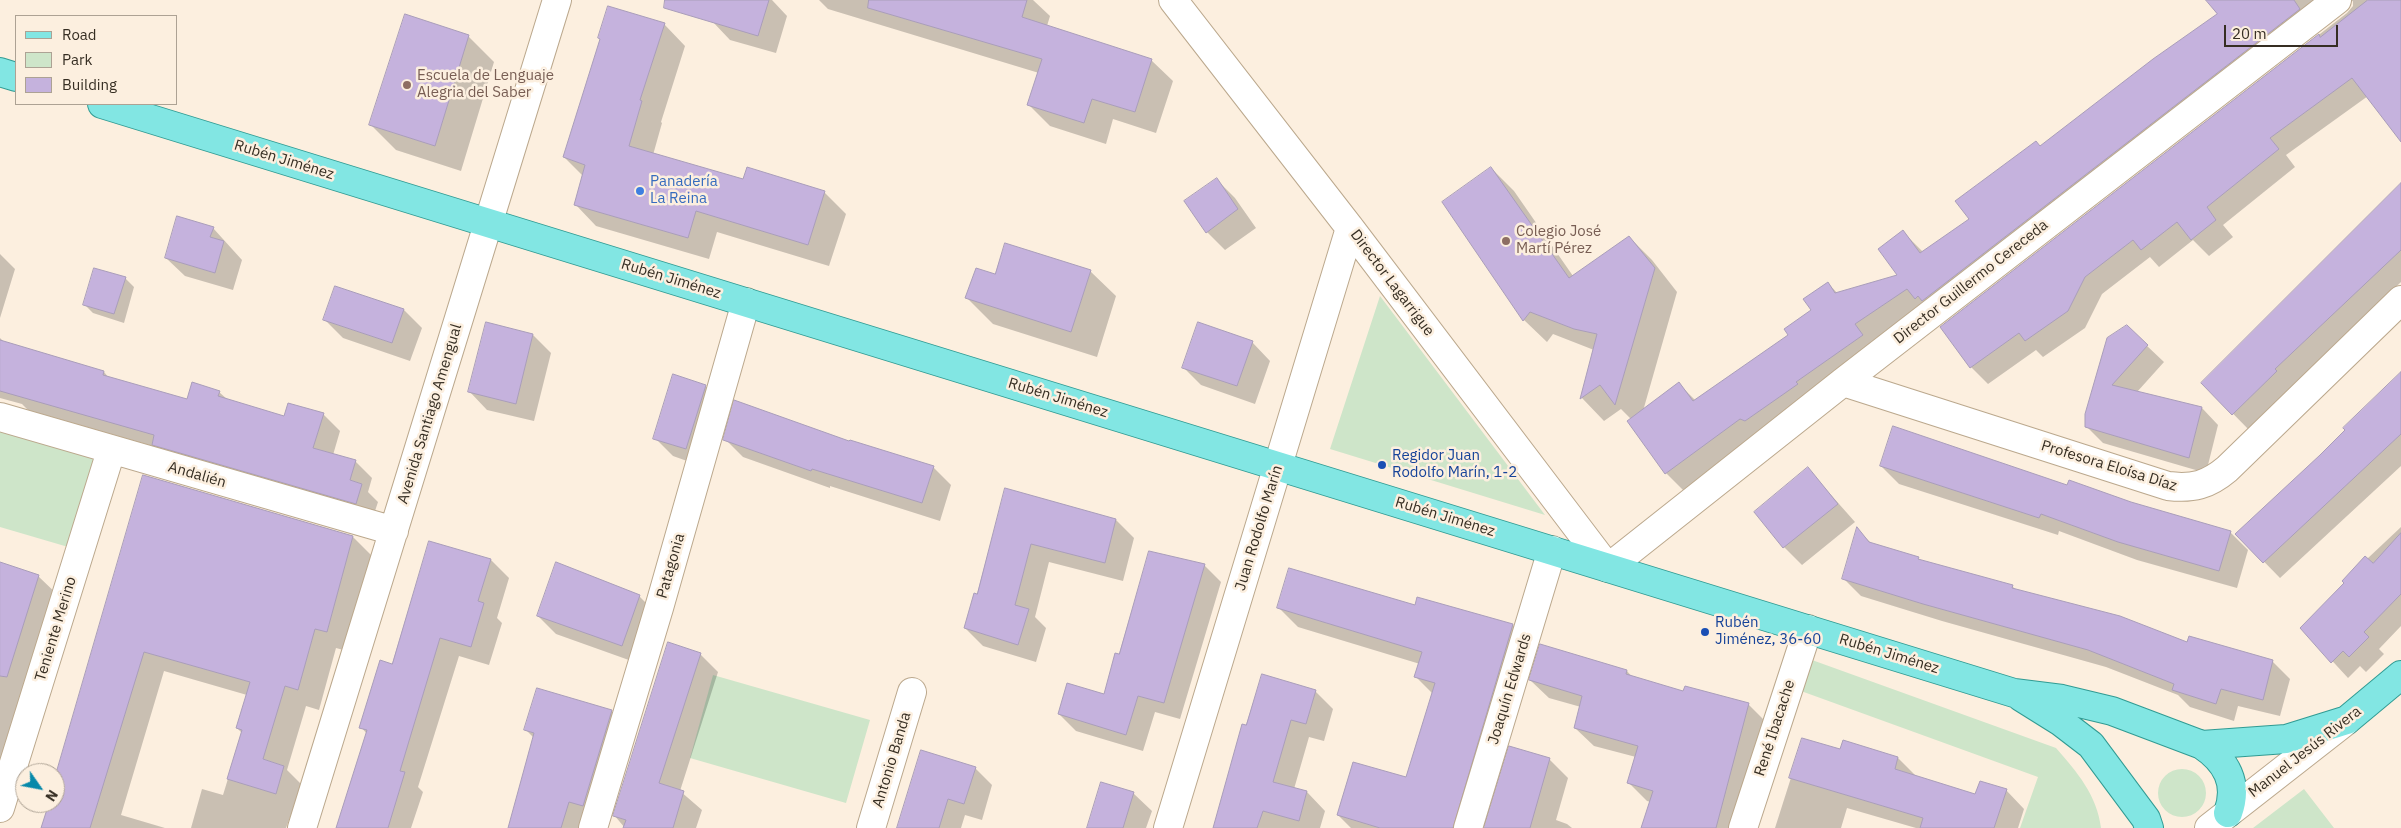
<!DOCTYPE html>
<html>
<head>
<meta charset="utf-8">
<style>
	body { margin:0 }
	#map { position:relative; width:2401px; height:828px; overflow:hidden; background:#fcefdf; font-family:"IBM Plex Sans",sans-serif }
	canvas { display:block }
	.legend { position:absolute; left:15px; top:15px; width:162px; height:90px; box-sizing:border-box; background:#fcefdf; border:1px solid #ada294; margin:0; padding:6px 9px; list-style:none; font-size:15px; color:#362e23 }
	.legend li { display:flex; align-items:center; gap:10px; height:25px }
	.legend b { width:25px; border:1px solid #ada294 }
	.north { position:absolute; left:15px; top:763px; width:50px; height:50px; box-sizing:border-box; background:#fcefdf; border:1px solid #ada294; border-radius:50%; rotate:123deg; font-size:14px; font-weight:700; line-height:20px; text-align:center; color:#362e23 }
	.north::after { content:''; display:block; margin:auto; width:18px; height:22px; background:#0689aa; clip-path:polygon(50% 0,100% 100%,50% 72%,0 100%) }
	.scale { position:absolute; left:2224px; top:25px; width:114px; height:22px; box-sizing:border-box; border:2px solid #362e23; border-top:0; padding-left:6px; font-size:15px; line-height:18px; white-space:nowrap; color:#362e23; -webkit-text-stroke:4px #fcefdf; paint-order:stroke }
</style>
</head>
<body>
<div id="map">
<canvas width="2401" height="828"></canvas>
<ul class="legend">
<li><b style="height:6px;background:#82e6e3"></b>Road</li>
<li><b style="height:14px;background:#cee5c9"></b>Park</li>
<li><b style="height:14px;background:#c5b2dd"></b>Building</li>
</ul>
<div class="north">N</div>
<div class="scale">20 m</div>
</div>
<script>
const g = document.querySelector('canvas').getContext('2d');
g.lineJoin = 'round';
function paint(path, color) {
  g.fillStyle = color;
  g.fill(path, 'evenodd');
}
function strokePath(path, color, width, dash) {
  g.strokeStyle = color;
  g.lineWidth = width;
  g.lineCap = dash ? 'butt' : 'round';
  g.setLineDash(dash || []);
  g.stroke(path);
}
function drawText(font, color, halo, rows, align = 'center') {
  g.font = font + ' "IBM Plex Sans",sans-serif';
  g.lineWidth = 5;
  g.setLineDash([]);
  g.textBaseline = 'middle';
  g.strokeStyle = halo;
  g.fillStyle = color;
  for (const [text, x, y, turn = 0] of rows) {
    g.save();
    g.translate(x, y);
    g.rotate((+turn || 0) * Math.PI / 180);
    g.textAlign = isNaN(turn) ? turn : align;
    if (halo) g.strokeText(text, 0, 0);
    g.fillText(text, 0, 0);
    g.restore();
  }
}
paint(new Path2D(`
	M1380 296 1545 515 1330 449Z
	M0 413 105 446 75 549 0 527Z
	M1812 660 2056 748C2077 772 2097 795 2101 828H2020L2038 777 1801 691Z
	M713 675 870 720 846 803 690 758Z
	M2158 793a24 24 0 1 1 48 0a24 24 0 1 1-48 0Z
	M2304 789 2334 828H2253Z`), '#cee5c9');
paint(new Path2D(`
	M718 0H772L787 16 776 53 730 40 712 21Z
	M819 0H1033L1050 16 1047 26 1151 60 1173 81 1156 133 1113 119 1106 144 1050 126 1029 105 1039 73 828 9Z
	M2232 0H2401V140L2368 96 2286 155 2295 167 2223 225 2233 237 2209 256 2193 240 2159 267 2150 257 2102 294 2085 328 2043 357 2036 350 1988 384 1971 367 1942 327 2347 13 2353 6V1L2345 4 1871 342 1879 353 1758 436 1683 490 1666 473 1628 421 1631 419 1621 409 1604 421 1582 398 1594 350 1553 334 1547 342 1524 320 1443 202 1491 168 1514 191 1573 276 1629 237 1652 260 1677 292 1643 411 1679 384 1696 401 1790 336 1813 310 1828 283 1838 294 1899 276 1903 232 1923 252 1970 219 2040 147 2219 14Z
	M664 24 685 46 661 122 662 123 653 155 744 181 824 192 846 214 829 266 717 232 709 259 596 226 575 204 583 176 564 157Z
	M468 36 494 62 461 171 396 150 371 125Z
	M1217 180 1235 198 1256 228 1225 250 1207 232Z
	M2401 185V282L2291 387 2294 389 2250 431 2203 383Z
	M213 228 242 260 233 290 185 276 166 258Z
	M0 254 15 269 0 318Z
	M1090 271 1116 296 1097 357 993 324 967 298 996 276Z
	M125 278 134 287 124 323 93 313 84 304Z
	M404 310 422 328 410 361 343 338 325 320Z
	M2127 327 2164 362 2137 392 2202 408 2218 425 2206 473 2103 443 2086 426Z
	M533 335 551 353 534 421 487 410 469 391Z
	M0 338 4 342 104 372 109 378 188 401 219 392 228 400 285 417 323 414 340 431 333 455 355 461 372 478 368 492 378 502 372 520 170 461 156 447 28 410 22 404 0 398Z
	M1252 342 1270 361 1255 404 1201 385 1183 367Z
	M2401 375V466L2280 578 2237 534 2321 456Z
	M705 386 724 404 704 467 673 456 655 438Z
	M725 439 850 443 933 467 951 485 940 521 830 486V488L743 457Z
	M1881 466 2068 487 2230 532 2248 550 2237 588 2137 560 2059 531 2058 535 1899 484Z
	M1808 469 1855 522 1802 565 1784 547Z
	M144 476 353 537 373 557 347 651 336 648 319 710 306 706 287 770 304 787 296 814 292 812 286 828H191L202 789 223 795 242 733 237 728 247 695 164 671 121 815 165 828H42L49 803H55V784Z
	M1006 490 1116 520 1134 538 1123 581 1049 562 1035 617 1046 628 1036 662 983 646 965 628 978 595Z
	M2401 527V626L2379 649 2384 654 2366 672 2360 666 2348 678 2302 628 2367 559Z
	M1858 530 1872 544 1918 558 1921 561 2012 586 2016 590 2188 644 2272 661 2290 679 2280 716 2238 706 2234 721 2190 707 2178 695 2106 667 1942 621 1861 596 1844 579Z
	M491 560 509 578 497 618 502 623 489 665 459 656 418 787 423 792 411 828H338L367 734 361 727 392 665Z
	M0 564 38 576 61 598 0 812Z
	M1204 565 1221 582 1180 719 1155 712 1143 751 1076 731 1059 714 1105 696 1120 656Z
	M639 596 657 614 640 664 556 634 538 616Z
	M1416 606 1513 625 1532 644 1476 828H1351L1338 815 1407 779 1433 694 1416 677 1420 664 1298 627 1279 608Z
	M700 654 718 672 680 791 702 810 696 828H625L614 815Z
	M1627 671 1633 678 1684 692 1748 704 1766 722 1738 828H1643L1651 802 1647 801 1629 783 1636 757 1594 746 1575 728 1581 707 1549 698 1530 680Z
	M1315 691 1333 709 1324 741 1309 737 1294 789 1307 792 1325 811 1320 828H1215L1247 727Z
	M611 711 630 730 584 828H509L534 738 526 730Z
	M1803 740 1840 751 1898 758 1916 776 1976 796 2006 790 2024 809 2018 828H1916L1847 808 1841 828H1775Z
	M1549 759 1568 778 1556 820 1567 824 1572 828H1486Z
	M975 768 992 785 982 820 965 815 961 828H899Z
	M1133 793 1152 811 1146 828H1088Z`), '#0003');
const building = new Path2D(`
	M665 0H769L758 36 664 8Z
	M869 0H1027L1022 17 1152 59 1135 112 1092 99 1084 123 1027 105 1042 59 868 8Z
	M2206 0H2294L2300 9 1922 301 1918 296 1915 299 1907 289 1855 324 1863 335 1796 382 1798 384 1745 421 1740 419 1665 474 1627 421 1679 382 1693 401 1788 335 1784 329 1811 310 1803 299 1828 282 1835 293 1897 275 1878 249 1903 230 1920 253 1969 219 1955 201 2036 141 2040 146 2153 59 2217 14Z
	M2368 0H2401V142L2352 78 2270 138 2279 149 2207 207 2216 220 2191 240 2177 222 2141 250 2133 240 2085 277 2068 311 2025 341 2019 333 1970 368 1940 327 2319 34 2320 37Z
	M608 6 665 23 640 100 642 101 629 146 743 179 747 167 825 191 808 245 696 211 688 238 574 205 585 165 563 157 600 39 598 38Z
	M405 14 469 35 435 146 369 125Z
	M1491 167 1569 278 1629 236 1655 268 1615 405 1600 385 1580 399 1597 334 1574 329 1530 312 1523 321 1442 202Z
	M1217 178 1238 209 1206 233 1184 201Z
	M2401 183V250L2275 369 2277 371 2232 415 2201 383Z
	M177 216 214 227 210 237 224 241 215 273 165 258Z
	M1005 243 1091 270 1071 332 965 298 976 268 995 274Z
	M94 268 126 277 114 314 83 305Z
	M335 286 404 309 392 343 323 320Z
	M486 322 533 334 516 404 468 392Z
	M1198 322 1253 341 1237 386 1182 368Z
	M2127 325 2148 345 2112 385 2202 407 2189 458 2085 427V414L2107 338Z
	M0 340 104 371 103 375 187 399 192 382 220 391 218 396 284 416 288 403 324 413 313 448 356 460 350 480 362 484 356 504 152 445 154 435 0 391Z
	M2401 372V434L2263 563 2235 534 2320 455 2345 430 2343 428Z
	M673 374 706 385 686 449 653 439Z
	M734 400 849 441 850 440 934 466 922 503 812 469 811 471 723 440Z
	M1893 426 2067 485 2069 480 2131 502 2231 531 2219 571 2118 542 2041 514 2039 518 1880 466Z
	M1808 467 1838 504 1783 548 1754 512Z
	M143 475 353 536 327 632 315 629 298 690 285 686 263 759 284 766 276 794 227 779 242 730 236 728 250 682 144 652 90 828H41L49 803H55V777Z
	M1005 488 1116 519 1105 563 1031 544 1015 605 1029 609 1018 645 964 628 974 593 977 594Z
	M1857 527 1869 542 1919 557 1918 559 2013 585 2012 588 2120 616 2187 642 2189 636 2273 660 2263 700 2221 689 2216 704 2172 690 2174 684 2088 650 1923 604 1842 579Z
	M2401 533V594L2364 632 2369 637 2349 657 2343 651 2331 663 2300 628 2344 583 2342 581 2365 556 2373 563Z
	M429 541 491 559 478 601 484 603 471 647 440 638 400 771 405 772 388 828H336L367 730 359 728 380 660 392 664Z
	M1149 551 1205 564 1164 703 1138 696 1126 735 1058 714 1067 683 1104 694 1115 653 1119 654Z
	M0 562 39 575 7 677 0 676Z
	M556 562 640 595 622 646 537 616Z
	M1289 568 1415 605 1417 597 1513 624 1453 828H1380L1337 815 1353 762 1406 777 1435 683 1414 677 1422 652 1277 608Z
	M668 642 701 653 659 783 684 791 673 828H623L626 820 613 816Z
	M1540 644 1627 670 1626 674 1683 691 1685 686 1749 703 1716 828H1641L1653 791 1627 783 1638 746 1574 728 1582 696 1529 680Z
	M1262 674 1316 690 1306 724 1291 720 1273 782 1307 791 1299 821 1263 811 1257 828H1213L1242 724 1246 725Z
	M537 688 612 710 583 806 569 802 561 828H508L534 733 524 730Z
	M1802 738 1840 749 1843 740 1898 757 1895 769 1975 794 1980 781 2007 789 1994 828H1920L1923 818 1789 778Z
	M1509 746 1550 758 1530 828H1484Z
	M921 750 976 767 964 804 948 799 939 828H897Z
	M1101 782 1134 792 1123 828H1087Z`);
paint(building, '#c5b2dd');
strokePath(building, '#a99db9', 1);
const minor = new Path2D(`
	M1173 0 1350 228 1608 568 1843 382 2337 0
	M1843 382 2168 486C2193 489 2208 485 2227 469L2401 300
	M0 417 394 531
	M0 808 111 451
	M302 828 557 0
	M593 828 659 608 746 302
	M871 828 912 692
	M1168 828 1350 228
	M1468 828 1552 550
	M1743 828 1808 629
	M2209 828 2346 721`);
const major = new Path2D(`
	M0 72 16 77
	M102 104 2014 693 2062 699 2112 711 2202 745 2286 739 2347 720 2401 675
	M2021 697 2061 722 2091 745 2146 819 2149 828
	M2202 745C2226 761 2239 783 2228 813`);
strokePath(minor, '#bba88d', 30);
strokePath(major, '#319b93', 30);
strokePath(minor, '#fff', 28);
strokePath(major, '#82e6e3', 28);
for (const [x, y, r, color] of [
	[407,85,5,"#8d6e63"],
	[640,191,5,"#3f7fe0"],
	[1506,241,5,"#8d6e63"],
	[1382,465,5,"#1a4fb4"],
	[1705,632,5,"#1a4fb4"]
]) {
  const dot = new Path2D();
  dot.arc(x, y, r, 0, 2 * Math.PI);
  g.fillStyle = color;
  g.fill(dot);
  strokePath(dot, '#fcefdf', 2);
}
drawText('15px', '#785e54', '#fcefdf', [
	["Escuela de Lenguaje",417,76],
	["Alegria del Saber",417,93],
	["Colegio José",1516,232],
	["Martí Pérez",1516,249]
], 'left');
drawText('15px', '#362e23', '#fcefdf', [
	["Rubén Jiménez",284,160,17],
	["Rubén Jiménez",671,279,17],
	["Director Guillermo Cereceda",1971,282,-38],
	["Director Lagarrigue",1392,283,53],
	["Rubén Jiménez",1058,398,17],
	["Avenida Santiago Amengual",430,414,-73],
	["Profesora Eloísa Díaz",2109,466,17],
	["Andalién",197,475,16],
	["Rubén Jiménez",1445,517,17],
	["Juan Rodolfo Marín",1259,528,-73],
	["Patagonia",671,566,-74],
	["Teniente Merino",56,629,-73],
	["Rubén Jiménez",1889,654,17],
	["Joaquín Edwards",1510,689,-73],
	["René Ibacache",1775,728,-72],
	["Manuel Jesús Rivera",2305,752,-38],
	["Antonio Banda",892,760,-73]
]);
drawText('15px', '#366cbe', '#fcefdf', [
	["Panadería",650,182],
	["La Reina",650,199]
], 'left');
drawText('15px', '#164399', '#fcefdf', [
	["Regidor Juan",1392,456],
	["Rodolfo Marín, 1-2",1392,473],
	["Rubén",1715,623],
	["Jiménez, 36-60",1715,640]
], 'left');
</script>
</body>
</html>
